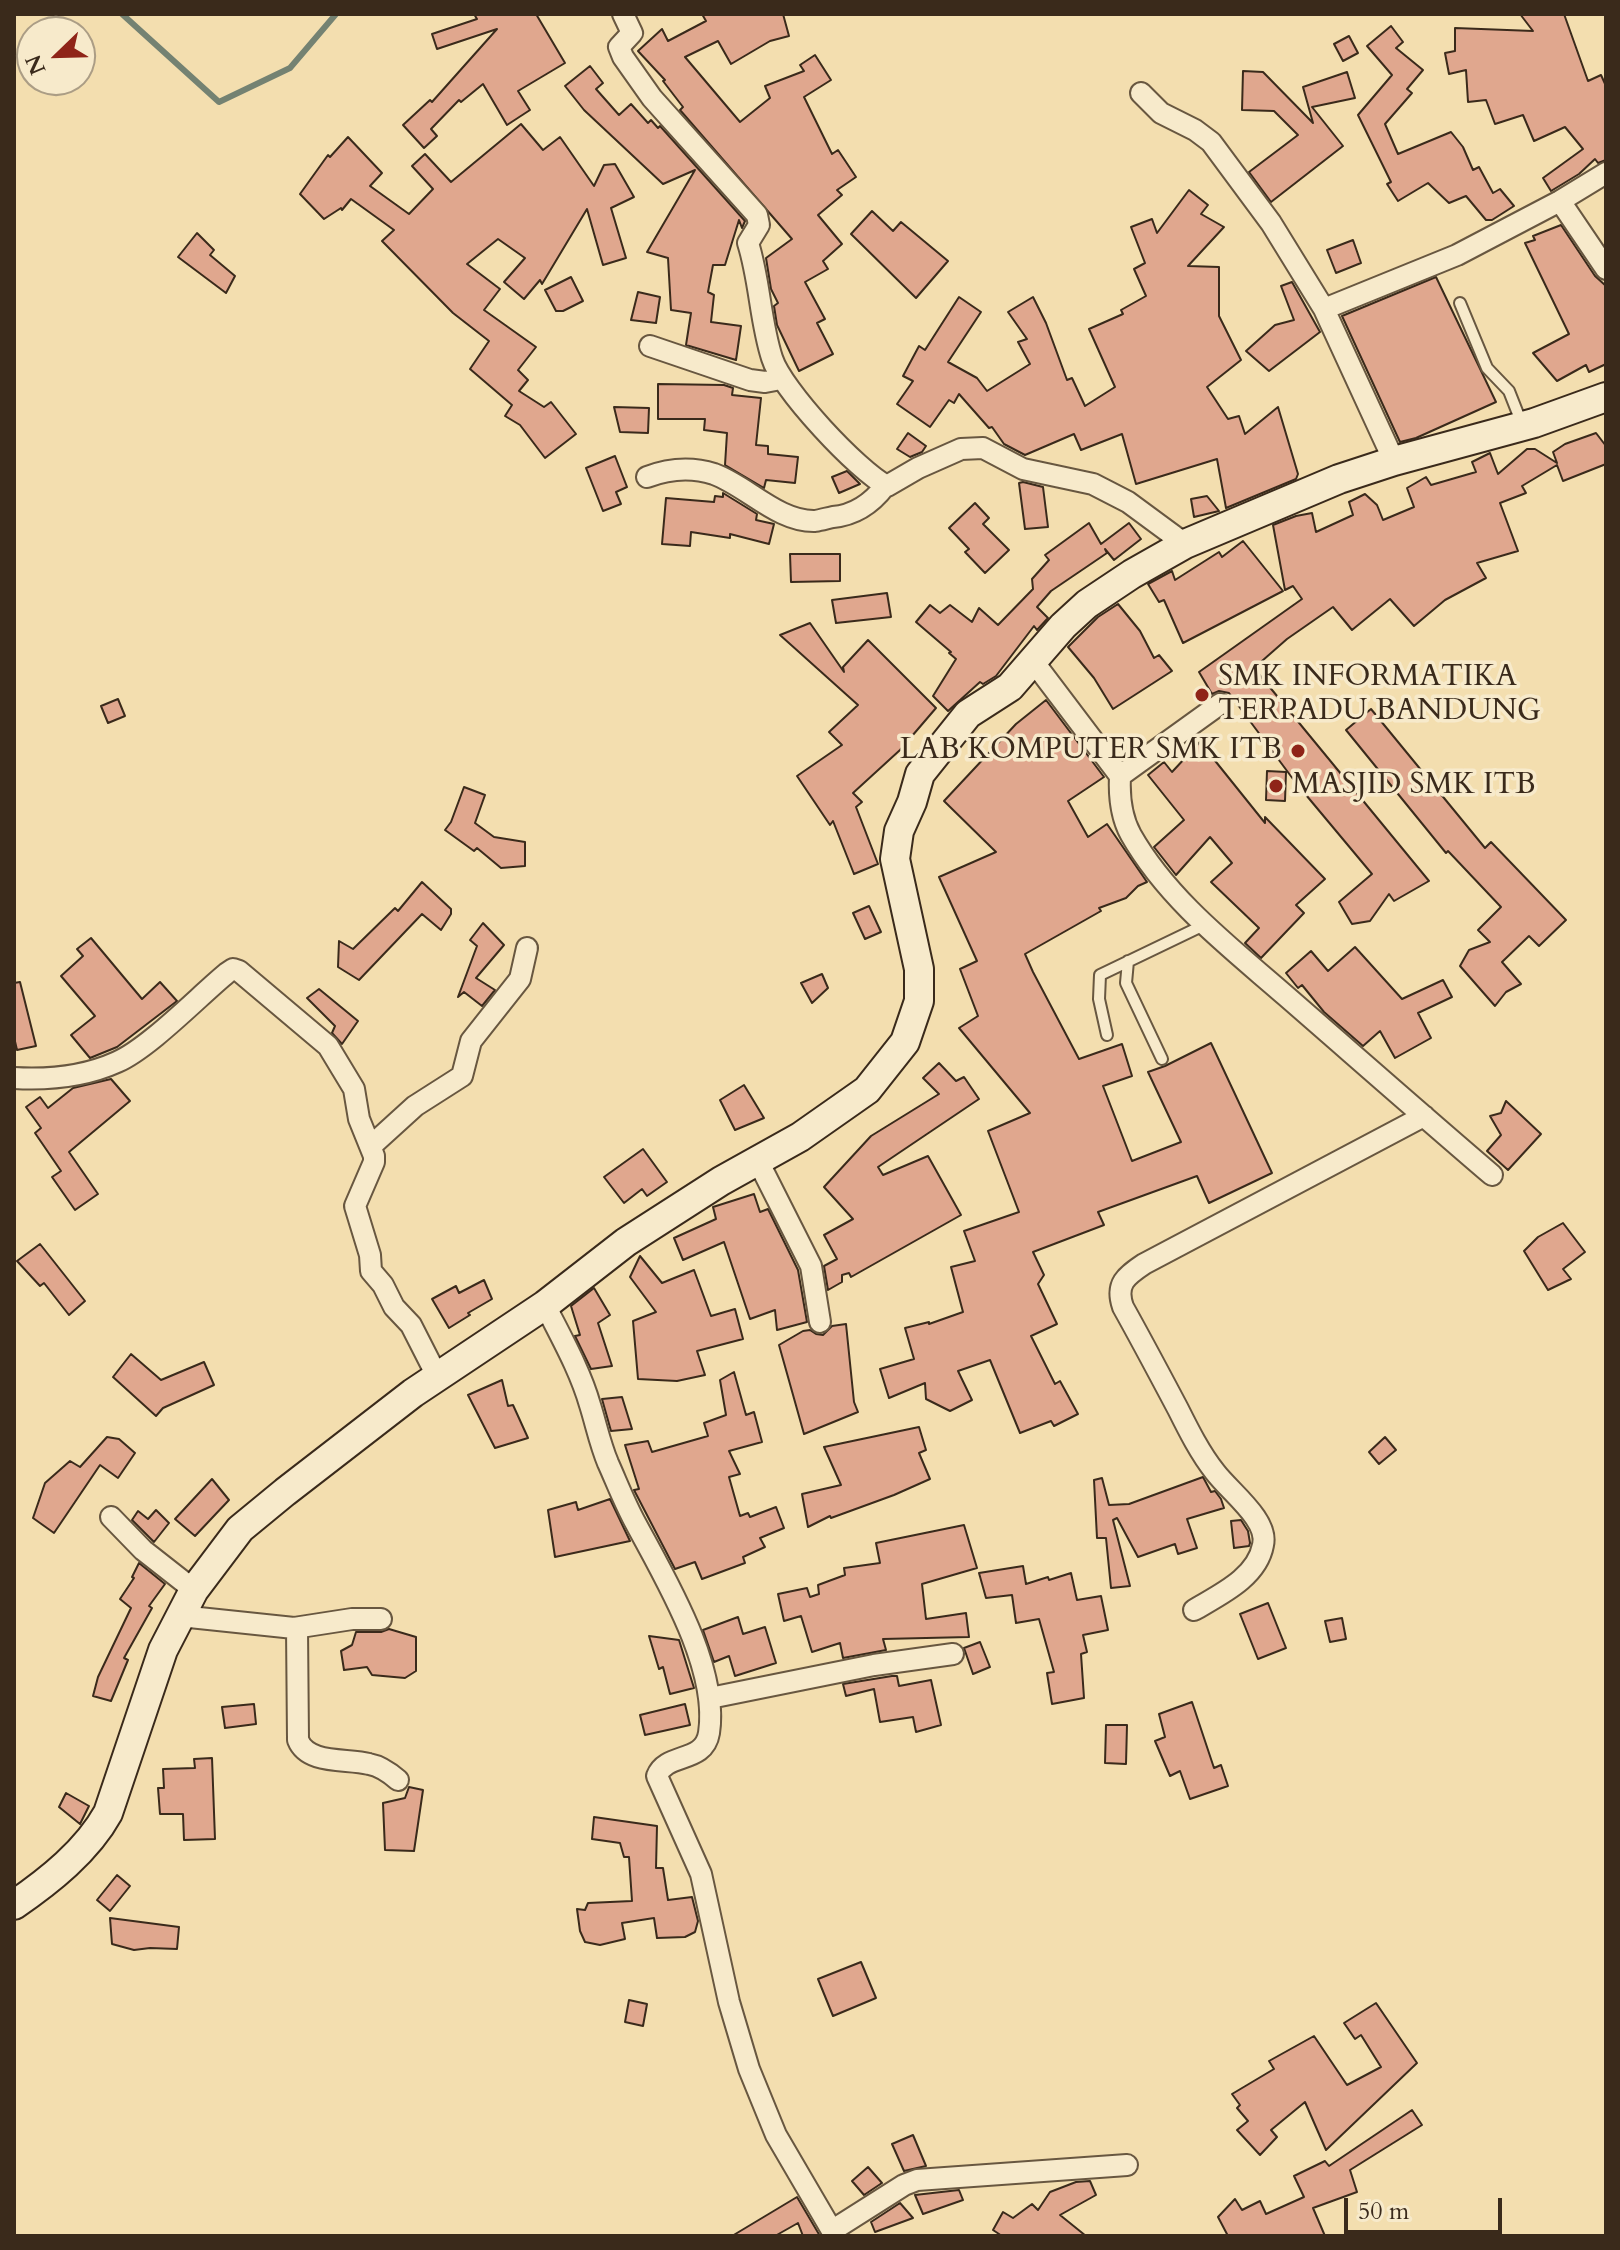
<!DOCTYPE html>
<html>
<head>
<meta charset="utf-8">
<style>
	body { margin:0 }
	#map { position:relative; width:1620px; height:2250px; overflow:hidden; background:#f3deaf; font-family:Cardo,serif }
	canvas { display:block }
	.frame { position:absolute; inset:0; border:16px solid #3a2a1b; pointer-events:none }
	.north { position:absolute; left:16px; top:16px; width:80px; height:80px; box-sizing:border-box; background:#f7eacb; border:2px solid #ab9d85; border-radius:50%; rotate:247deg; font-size:22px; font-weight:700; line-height:32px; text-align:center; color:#3a2a1b }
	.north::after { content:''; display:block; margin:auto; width:28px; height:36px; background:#8f2418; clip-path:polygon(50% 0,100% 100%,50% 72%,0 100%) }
	.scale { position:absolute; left:1344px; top:2198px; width:158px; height:36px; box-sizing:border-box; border:4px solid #3a2a1b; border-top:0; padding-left:10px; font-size:24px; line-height:28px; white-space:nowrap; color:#3a2a1b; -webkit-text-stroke:6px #f7eacb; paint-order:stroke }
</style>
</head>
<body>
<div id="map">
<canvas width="1620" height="2250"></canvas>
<div class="frame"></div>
<div class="north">N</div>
<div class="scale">50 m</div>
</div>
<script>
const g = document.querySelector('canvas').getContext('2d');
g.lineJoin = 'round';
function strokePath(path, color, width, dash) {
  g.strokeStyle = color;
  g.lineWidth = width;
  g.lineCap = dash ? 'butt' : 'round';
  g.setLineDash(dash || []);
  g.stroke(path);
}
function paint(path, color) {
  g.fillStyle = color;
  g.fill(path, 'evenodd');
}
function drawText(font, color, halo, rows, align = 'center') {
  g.font = font + ' Cardo,serif';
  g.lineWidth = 7;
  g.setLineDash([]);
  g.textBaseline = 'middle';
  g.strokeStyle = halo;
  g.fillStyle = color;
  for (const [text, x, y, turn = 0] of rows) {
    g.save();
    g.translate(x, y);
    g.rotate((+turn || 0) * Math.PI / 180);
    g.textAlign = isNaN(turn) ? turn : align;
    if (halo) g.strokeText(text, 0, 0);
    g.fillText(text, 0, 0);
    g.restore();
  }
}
strokePath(new Path2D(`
	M122 14 219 102 290 68 336 14`), '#748272', 6);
const building = new Path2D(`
	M474 14H536L565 63 518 91 530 110 507 125 483 84 461 102 459 100 431 129 437 136 424 148 403 125 430 100 432 102 497 29 437 49 432 34 477 19Z
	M702 14H783L789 36 770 41 731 64 718 41 685 57 740 122 770 98 765 86 804 71 800 65 815 55 831 80 804 97 832 154 838 150 856 177 837 190 842 195 818 215 842 244 823 261 828 269 805 282 825 319 817 323 833 354 799 371 777 325 774 306 778 303 771 289 766 258 792 239 680 110 683 107 663 81 665 80 638 51 662 29 668 41 706 21Z
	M1520 14H1564L1588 81 1601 75 1606 86V160L1598 163 1595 159 1579 174 1551 191 1543 178 1583 149 1565 127 1534 141 1523 115 1495 124 1486 100 1468 102 1466 70 1449 74 1445 53 1455 51V28L1533 31Z
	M1391 26 1403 42 1396 48 1423 70 1407 89 1412 93 1385 124 1398 154 1451 132 1463 147 1473 170 1479 167 1493 193 1500 189 1514 206 1492 220H1486L1466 196 1449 203 1428 183 1398 201 1387 184 1391 182 1358 115 1392 75 1367 46Z
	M1349 36 1358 53 1343 61 1334 44Z
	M590 66 603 83 596 89 619 115 631 104 648 123 651 120 658 128 660 126 745 221 742 228 739 220 725 265H713L708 292 714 295 711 322 741 326 736 360 686 345 691 313 671 310 668 258 647 252 695 170 663 184 584 110 565 86Z
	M1243 71 1263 72 1313 123 1303 87 1347 72 1355 98 1312 107 1343 146 1271 202 1249 172 1298 135 1274 111 1242 110Z
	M521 124 543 150 560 137 594 186 604 165 615 164 634 197 611 208 626 258 603 265 587 209 542 284 540 280 524 299 504 282 525 258 498 239 467 264 500 289 484 310 536 347 518 370 528 380 519 391 544 407 551 402 576 434 545 458 520 425 505 416 512 405 470 369 489 341 453 313 382 241 394 230 351 199 342 210 341 208 324 219 300 194 328 155 330 157 348 137 382 173 370 186 409 214 433 189 412 166 425 154 451 182Z
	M1189 190 1208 205 1201 214 1224 227 1188 266 1219 267V316L1241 360 1207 387 1228 419 1239 416 1245 434 1278 407 1298 474 1296 479 1226 508 1217 459 1136 484 1122 434 1081 450 1074 434 1025 455 1004 444 992 427 989 428 959 394 954 403 949 400 930 427 897 404 913 381 903 376 919 346 925 350 959 297 981 312 948 362 977 378 987 391 1030 364 1018 342 1027 339 1008 312 1033 297 1046 323 1067 380 1072 378 1085 406 1115 387 1089 329 1123 314 1121 310 1146 296 1134 269 1145 263 1131 227 1152 219 1157 233Z
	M872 211 893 231 901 222 948 261 916 298 851 234Z
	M1561 225 1595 276 1606 286V364L1589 372 1586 365 1557 381 1533 353 1569 334 1525 243 1535 240 1533 236Z
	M197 233 214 250 210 255 235 276 226 293 178 257Z
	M1353 240 1361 263 1336 273 1327 250Z
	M571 277 583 301 563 311H556L545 290Z
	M1436 277 1496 402 1416 438 1400 442 1342 316Z
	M1292 282 1320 332 1269 371 1246 351 1275 325 1294 320 1281 286Z
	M638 292 660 297 656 323 631 320Z
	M658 384 724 385 733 388 732 395 761 398 756 445 768 446V454L798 457 795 483 766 480 764 488 725 465 727 433 704 430 705 419H658Z
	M614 407 649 408 648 433 620 432Z
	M908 433 926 446 922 452 910 457 897 449Z
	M1596 433 1606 446V464L1563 481 1557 465 1522 486 1526 493 1500 503 1518 551 1477 563 1486 578 1445 600 1414 626 1390 599 1352 630 1333 607 1287 639 1254 668 1429 881 1394 901 1389 894 1370 921 1352 924 1339 902 1372 874 1296 783 1229 693 1219 691 1212 694 1199 672 1302 599 1293 586 1285 590 1273 525 1296 516 1312 513 1316 532 1353 515 1349 502 1365 494 1377 505 1383 520 1414 507 1407 488 1426 477 1431 485 1476 472 1472 462 1490 453 1498 474 1527 449H1535L1557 463 1553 452 1565 444Z
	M615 456 627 487 616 492 621 504 603 511 586 468Z
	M847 471 860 484 839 493 832 477Z
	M1023 482 1043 487 1048 527 1025 529 1019 483Z
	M723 493 757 514 756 520 774 524 769 544 730 534V538L691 532 690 546 662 544 666 498 714 502 715 496 723 497Z
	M1207 496 1219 511 1194 517 1191 499Z
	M975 503 989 518 983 524 1009 550 985 573 965 552 969 549 949 528Z
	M1089 523 1101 544 1129 523 1141 539 1114 560 1105 549 1107 553 1051 591 1037 607 1048 618 1037 630 1034 626 996 676 983 684 980 682 948 711 933 696 956 659 949 653 951 652 916 622 930 605 940 613 950 605 972 622 979 608 998 625 1033 589 1032 579 1049 560 1045 555Z
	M1243 541 1283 591 1183 643 1164 600 1159 602 1148 584 1172 571 1175 580 1219 552 1222 557Z
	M790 554H840V581L791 582Z
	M887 593 891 617 836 623 832 600Z
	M1118 604 1140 631 1154 658 1159 655 1172 671 1113 709 1094 678 1068 647 1098 617Z
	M810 623 844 672 843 667 868 640 936 708 900 750 853 793 862 802 856 807 878 864 854 874 833 821 830 825 797 776 842 745 829 732 858 705 780 635Z
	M118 699 125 716 108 723 101 706Z
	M1046 700 1104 777 1068 801 1088 837 1107 824 1147 882 1138 886 1126 898 1099 908 1101 911 1025 954 1033 972 1079 1059 1122 1044 1132 1076 1103 1086 1132 1161 1181 1142 1148 1072 1165 1066 1211 1043 1272 1173 1209 1203 1197 1176 1098 1212 1104 1225 1033 1252 1044 1275 1038 1284 1057 1324 1031 1336 1055 1384 1060 1381 1078 1414 1054 1426 1051 1421 1020 1433 990 1360 958 1371 972 1400 950 1411 926 1399 925 1383 889 1398 880 1369 914 1359 905 1328 929 1322V1324L963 1312 951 1267 975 1261 964 1231 1019 1212 988 1131 1030 1113 959 1028 978 1016 960 969 977 961 939 877 996 852 944 801 1016 724Z
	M1371 709 1485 848 1491 842 1566 920 1539 946 1529 936 1502 962 1521 984 1506 992 1495 1006 1460 966 1469 950 1490 942 1478 930 1501 907 1448 851 1446 853 1346 730Z
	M1200 742 1265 823V817L1325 879 1296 905 1304 913 1261 958 1245 943 1259 928 1211 882 1232 863 1210 837 1176 875 1154 847 1184 820 1148 775 1164 762 1172 772Z
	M1267 771 1286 772 1285 801 1266 800Z
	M464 787 485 795 475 823 494 837 525 842V866L501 868 477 848 474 851 445 830 451 822Z
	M422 882 451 909V914L441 930 422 914 359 980 338 967 339 941 353 949 395 908 398 911Z
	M869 906 881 932 865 939 853 913Z
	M483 923 504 945 476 978 495 990 482 1006 464 992 458 997 477 946 470 940Z
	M91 938 142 999 160 982 177 1001 117 1047 90 1058 71 1035 95 1016 61 976 83 956 77 949Z
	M1355 947 1402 999 1443 980 1452 997 1418 1013 1431 1038 1395 1058 1380 1031 1363 1046 1324 1012 1302 985 1298 988 1286 973 1311 951 1328 971Z
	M822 974 828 988 812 1003 801 983Z
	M20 982 36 1046 17 1050 14 1037V983Z
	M319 989 358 1021 342 1044 332 1033 335 1026 307 998Z
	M939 1063 956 1081 964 1077 979 1099 878 1167 883 1175 928 1156 961 1215 851 1277 849 1273 842 1275V1282L828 1290 824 1266 837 1259 824 1235 853 1219 824 1187 871 1136 939 1094 923 1078Z
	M111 1079 130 1101 69 1152 98 1194 75 1210 52 1177 61 1171 35 1133 41 1128 26 1107 40 1097 48 1108 73 1088Z
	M744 1085 764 1118 735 1130 720 1100Z
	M1506 1101 1541 1134 1508 1170 1487 1151 1501 1135 1490 1116 1501 1113Z
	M643 1149 667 1182 647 1196 642 1189 624 1203 604 1177Z
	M754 1194 760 1212 768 1209 798 1270 807 1322 777 1330 775 1310 750 1319 724 1242 683 1260 674 1238 716 1219 713 1207Z
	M1563 1223 1585 1252 1563 1269 1571 1279 1548 1290 1524 1251 1538 1237Z
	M40 1244 85 1301 69 1315 44 1283 40 1286 17 1261Z
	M640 1256 662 1283 694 1270 711 1316 735 1309 743 1339 697 1351 705 1375 677 1381 638 1379 633 1321 656 1312 630 1277Z
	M484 1280 492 1299 468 1313 470 1315 449 1328 432 1299 456 1286 459 1293Z
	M594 1288 610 1315 598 1323 612 1366 591 1369 575 1336 580 1335 571 1306Z
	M846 1324 854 1402 858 1412 804 1434 779 1345 803 1331 810 1330 816 1334 823 1335 832 1326Z
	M131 1354 161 1380 204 1362 214 1385 163 1408 156 1416 113 1377Z
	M734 1372 746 1415 754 1412 762 1442 729 1451 740 1474 729 1477 740 1516 748 1513 750 1517 776 1507 784 1528 760 1538 765 1547 743 1557 745 1563 702 1579 695 1562 675 1569 634 1490 639 1489 625 1445 648 1441 652 1452 708 1436 704 1423 726 1415 720 1380Z
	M502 1380 508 1406 513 1405 528 1438 495 1448 468 1395Z
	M622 1397 632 1429 611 1431 602 1399Z
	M919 1427 926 1450 919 1453 930 1479 894 1495 831 1518 830 1516 808 1527 802 1494 841 1485 824 1447Z
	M107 1437 119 1439 135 1453 118 1478 100 1465 54 1533 33 1518 45 1483 70 1461 80 1467Z
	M1385 1437 1396 1450 1379 1464 1369 1452Z
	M1203 1477 1211 1492 1215 1491 1221 1499 1224 1508 1187 1519 1197 1548 1178 1554 1175 1544 1138 1557 1117 1518 1113 1520 1130 1586 1111 1588 1106 1538H1097L1094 1480 1102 1478 1109 1505 1129 1504Z
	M212 1479 229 1500 195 1536 175 1519Z
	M610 1499 630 1541 555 1557 548 1510 576 1502 578 1510Z
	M156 1510 169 1523 154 1542 132 1520 138 1511 148 1519Z
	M1241 1520 1248 1531 1250 1543 1249 1546 1234 1548 1231 1521Z
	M964 1525 977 1568 922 1584 926 1619 966 1613 969 1637 883 1639 886 1650 843 1658 840 1643 812 1652 801 1616 784 1621 778 1594 807 1588 810 1597 819 1594 818 1585 845 1575 844 1568 880 1563 876 1543Z
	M139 1563 165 1584 149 1606 152 1608 124 1658 128 1660 111 1701 93 1696 98 1677 131 1608 120 1599 134 1578 132 1577Z
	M1023 1566 1026 1584 1048 1577 1049 1580 1071 1573 1077 1600 1101 1596 1108 1630 1083 1635 1087 1652 1081 1654 1084 1698 1052 1704 1047 1673 1054 1672 1039 1619 1016 1623 1012 1595 986 1598 979 1573Z
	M1268 1603 1286 1648 1258 1659 1240 1614Z
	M738 1617 743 1634 765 1627 776 1663 735 1676 729 1656 714 1662 703 1630Z
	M1342 1618 1346 1639 1330 1642 1325 1621Z
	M389 1629 416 1637V1671L405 1678 372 1675 367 1667 344 1670 341 1651 352 1645 356 1632H381Z
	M649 1636 679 1640 694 1688 670 1694 663 1667 659 1669Z
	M980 1642 990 1667 973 1674 964 1648Z
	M892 1676H897L899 1686 931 1680 941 1725 916 1732 913 1717 880 1722 874 1689 846 1696 843 1684Z
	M1192 1702 1214 1768 1221 1765 1228 1786 1190 1799 1180 1771 1170 1776 1155 1741 1165 1737 1159 1714Z
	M254 1704 256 1724 225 1728 222 1707Z
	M685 1704 690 1725 645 1735 640 1715Z
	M1106 1725H1127L1126 1764 1105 1763Z
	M212 1758 215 1839 184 1840 183 1814H160L158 1788H164L163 1769 195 1768 194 1759Z
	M409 1787 423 1790 414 1851 385 1850 383 1803 405 1798Z
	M66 1793 89 1806 80 1824 59 1807Z
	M594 1817 657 1826 656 1868H663L668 1900 692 1897 698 1921 695 1932 685 1937 657 1938 654 1918 622 1923 625 1939 600 1945 585 1942 580 1931 577 1909 585 1910 588 1903 632 1901 629 1857H624L620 1843 592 1839Z
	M117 1875 130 1886 110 1911 97 1900Z
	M110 1918 179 1927 177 1949 150 1948 134 1950 112 1944Z
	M861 1962 876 1998 833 2016 818 1979Z
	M629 2000 647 2004 643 2026 625 2022Z
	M1376 2003 1417 2063 1326 2150 1305 2102 1271 2130 1277 2137 1260 2155 1237 2130 1248 2121 1237 2108 1240 2105 1232 2094 1274 2069 1269 2061 1314 2036 1347 2085 1381 2067 1361 2035 1355 2039 1344 2023Z
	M1412 2110 1422 2125 1350 2170 1357 2192 1313 2208 1325 2236H1228L1218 2217 1235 2199 1242 2210 1260 2201 1266 2214 1304 2197 1294 2176 1325 2161 1329 2166Z
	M913 2135 926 2166 904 2171 892 2144Z
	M868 2167 882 2183 864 2195 852 2181Z
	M1090 2181 1096 2195 1060 2215 1086 2236H1002L993 2230 1003 2212 1013 2218 1032 2204 1038 2210 1050 2192 1076 2182Z
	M959 2190 963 2200 923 2214 915 2195Z
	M797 2197 820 2236H803L798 2223 775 2236H732Z
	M900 2203 913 2218 875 2232 871 2222Z`);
paint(building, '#e0a78e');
strokePath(building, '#3a2a1b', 2);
const service = new Path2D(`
	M1460 303 1487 368 1509 391 1522 424
	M1128 961 1126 983 1162 1059
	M1107 1035 1099 999 1100 975 1204 925`);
const minor = new Path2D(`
	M623 14 632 33 619 47 623 57 652 98 757 215 759 225 748 243C760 281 760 321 772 358 782 390 858 471 887 486L918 468 961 449 983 448 1023 469 1093 484 1128 502 1185 544
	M1141 93 1161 113 1195 130 1211 142 1271 223 1324 309 1394 461
	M1560 201 1606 269
	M1324 309 1457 255 1560 201 1606 173
	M650 346 750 380 765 382 781 379
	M647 477C668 469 692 467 714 474 747 486 778 522 815 521 821 520 828 518 833 517 855 515 872 503 885 486
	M1033 661 1120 776 1220 704
	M1120 776C1119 796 1121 817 1131 835 1168 900 1231 948 1286 996 1355 1056 1423 1116 1492 1175
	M14 1078C49 1080 84 1077 117 1062 149 1048 198 997 227 973L233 969 239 971 328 1046 354 1089 359 1119 374 1156V1162L355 1206 370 1255 371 1271 383 1285 394 1307 411 1325 437 1376
	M371 1146 415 1106 462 1076 471 1041 520 979 527 948
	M758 1161 811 1266 820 1322
	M545 1305C561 1337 580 1370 590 1405 596 1424 600 1444 608 1463 617 1483 625 1504 636 1524 666 1580 719 1668 709 1733 704 1764 666 1752 657 1776L701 1874 729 2002 749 2069 776 2135 835 2236
	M111 1517 143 1550 194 1590
	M1194 1610C1219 1595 1257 1578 1263 1545 1269 1520 1230 1492 1215 1472 1200 1453 1189 1431 1178 1409 1160 1375 1142 1341 1123 1307 1115 1284 1126 1276 1144 1264L1424 1116
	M180 1616 294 1628 352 1619H381
	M297 1628 298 1740C308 1765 347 1758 369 1764 380 1766 390 1773 398 1780
	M710 1698 874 1665 953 1654
	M833 2230 904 2185 917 2180 1127 2165`);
const secondary = new Path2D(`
	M14 1905C49 1881 87 1851 108 1813L163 1650 194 1590 240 1529 285 1492 413 1393 545 1305 626 1242 721 1181 800 1137 867 1090 905 1042 919 1001V969L895 859 899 831 912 802 920 774 968 714 1010 687 1063 626 1087 604 1132 574 1185 544 1339 479 1394 461 1534 423 1606 397`);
strokePath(service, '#685740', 14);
strokePath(minor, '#685740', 24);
strokePath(secondary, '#3a2a1b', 32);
strokePath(service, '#f7eacb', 10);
strokePath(minor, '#f7eacb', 20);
strokePath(secondary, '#f7eacb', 28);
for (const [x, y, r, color] of [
	[1202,695,8,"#8f2418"],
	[1298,751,8,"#8f2418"],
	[1276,786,8,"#8f2418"]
]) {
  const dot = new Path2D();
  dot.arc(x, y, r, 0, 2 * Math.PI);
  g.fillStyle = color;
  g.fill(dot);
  strokePath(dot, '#f7eacb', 3);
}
drawText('30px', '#3a2a1b', '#f7eacb', [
	["SMK INFORMATIKA",1218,678],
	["TERPADU BANDUNG",1218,712],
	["LAB KOMPUTER SMK ITB",1282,751,"right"],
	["MASJID SMK ITB",1292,786]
], 'left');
</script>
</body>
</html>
